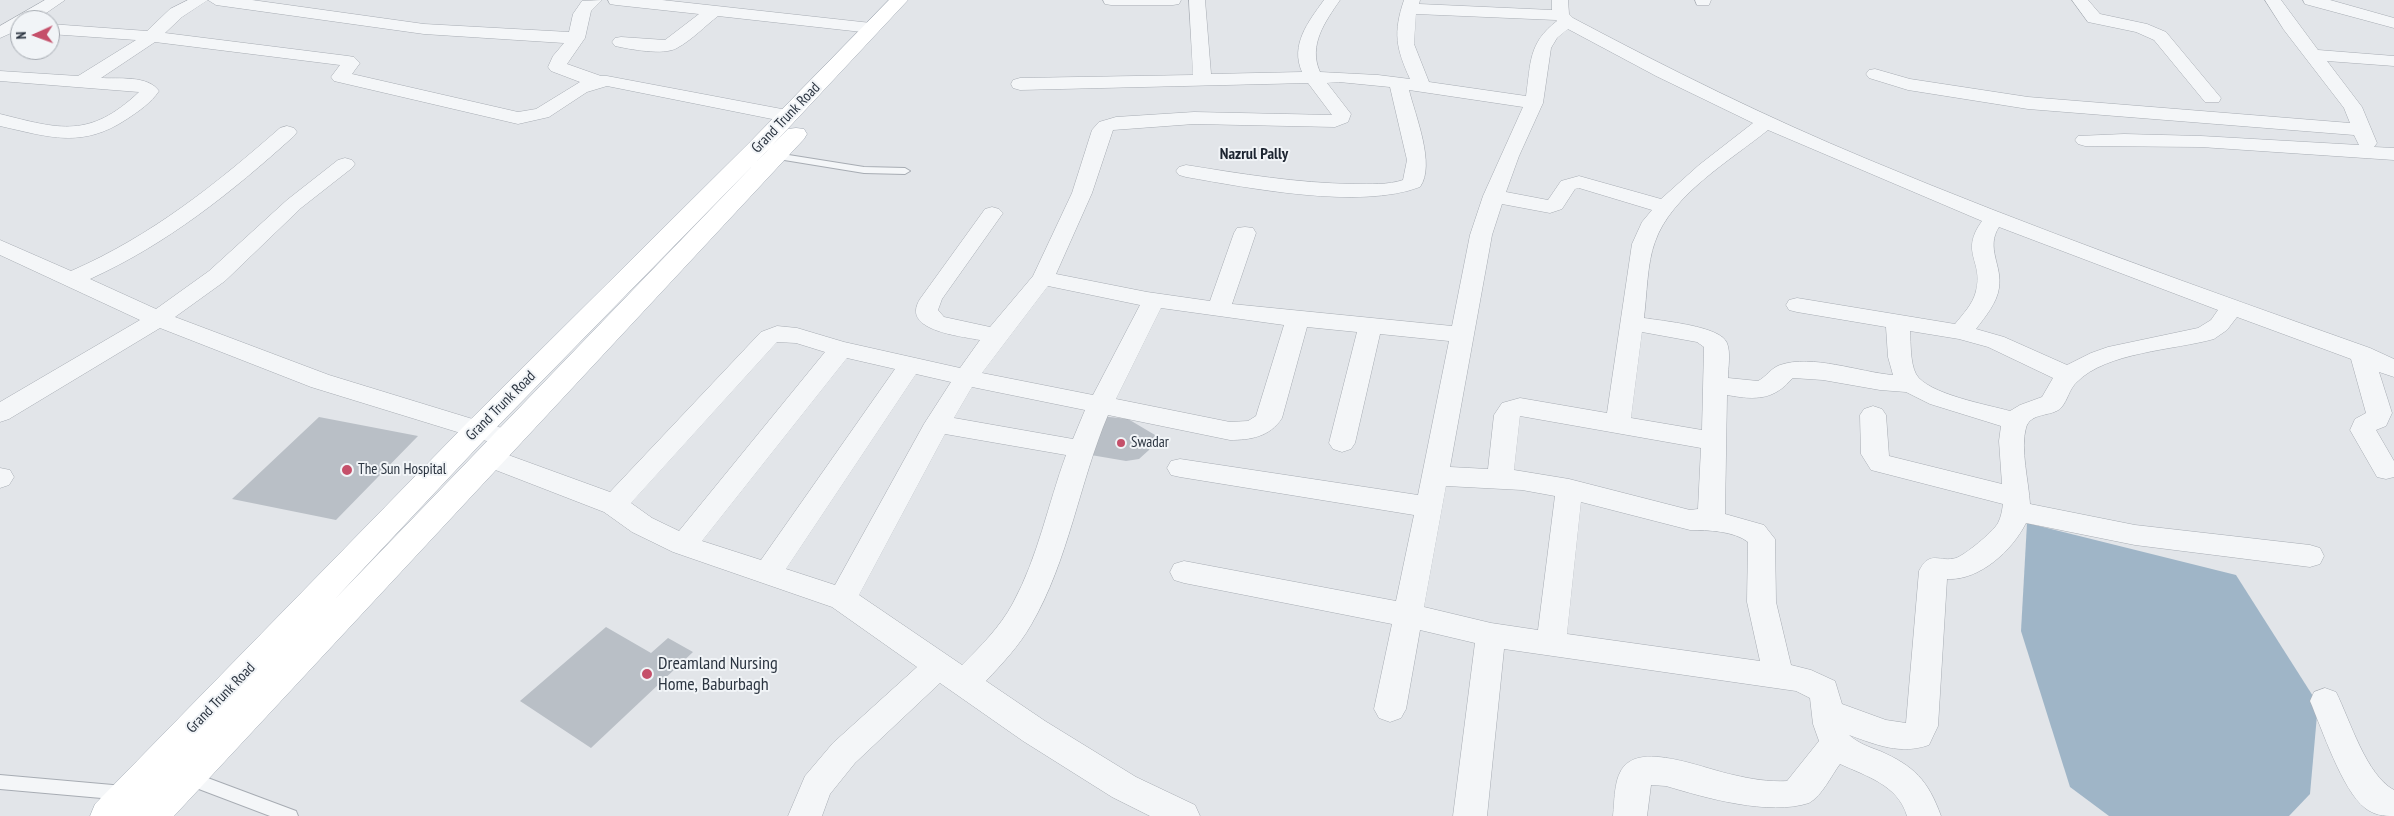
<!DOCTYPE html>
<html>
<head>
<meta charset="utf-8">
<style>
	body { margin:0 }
	#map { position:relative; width:2394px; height:816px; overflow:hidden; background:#e2e5e9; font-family:"PT Sans Narrow",sans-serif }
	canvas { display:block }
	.north { position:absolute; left:10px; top:10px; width:50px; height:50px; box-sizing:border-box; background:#f1f4f7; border:1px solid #a2a7ae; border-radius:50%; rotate:268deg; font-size:14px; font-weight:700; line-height:20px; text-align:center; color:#2b3440 }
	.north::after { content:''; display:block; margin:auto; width:18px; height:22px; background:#c5506a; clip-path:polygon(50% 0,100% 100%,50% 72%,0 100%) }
</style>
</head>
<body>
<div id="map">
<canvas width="2394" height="816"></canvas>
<div class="north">N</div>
</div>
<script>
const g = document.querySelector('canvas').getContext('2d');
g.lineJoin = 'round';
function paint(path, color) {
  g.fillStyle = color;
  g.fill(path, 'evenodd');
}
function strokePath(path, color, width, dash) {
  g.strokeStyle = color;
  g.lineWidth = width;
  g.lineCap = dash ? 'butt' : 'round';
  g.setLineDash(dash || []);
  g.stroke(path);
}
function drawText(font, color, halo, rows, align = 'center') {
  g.font = font + ' "PT Sans Narrow",sans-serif';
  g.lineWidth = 4;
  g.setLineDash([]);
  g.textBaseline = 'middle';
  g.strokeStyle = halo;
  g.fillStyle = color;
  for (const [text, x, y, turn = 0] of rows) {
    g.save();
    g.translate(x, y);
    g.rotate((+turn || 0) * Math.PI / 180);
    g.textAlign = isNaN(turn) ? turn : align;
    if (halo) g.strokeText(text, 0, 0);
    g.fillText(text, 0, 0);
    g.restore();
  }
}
paint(new Path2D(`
	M2027 523 2236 575 2318 704 2310 794 2289 816H2109L2070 787 2021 631Z`), '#9fb5c7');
paint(new Path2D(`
	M1100 416 1128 419 1155 435 1149 450 1139 459 1126 461 1085 454Z
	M319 417 418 436 336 520 232 499Z
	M606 627 651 653 668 638 693 652 591 748 520 701Z`), '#b9bfc6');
const lane = new Path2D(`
	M776 153 864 167 905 168 910 171 905 174 864 173 772 158 771 156Z
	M189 771 296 811 298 816H270L183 783 181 778 183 773Z
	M0 775 124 786 130 788 132 793 130 798 124 800 0 789Z`);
const street = new Path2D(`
	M45 0H65L36 20H20V29L0 38V26Z
	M188 0H252L424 24 569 32 573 14 582 1 602 0 591 11 585 38 567 64 601 76H607L787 110 794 112 797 116 794 120 787 122 607 86 587 92 549 117 518 124 334 81 331 77 340 65 155 42 101 78C118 79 148 75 159 91 151 103 139 111 127 119 82 149 49 137 0 126V114C60 129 89 139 139 92L0 81V71L78 76 136 40 50 34V24L147 31 170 9ZM208 0 216 5 424 34 564 43 553 56 548 67 551 71 580 82 536 109 518 112 352 74 360 63 354 57 348 56 165 33 182 17Z
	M608 0H662L871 23 877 24 880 28 877 32 871 33 718 16C705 26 692 40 677 48 664 56 629 49 615 46L612 42 615 38 621 37 665 40 699 14 616 5 610 4Z
	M1103 0H1181L1179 4 1173 5H1111L1105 4Z
	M1189 0H1205L1211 74 1302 72C1290 45 1308 22 1324 0H1340C1325 22 1308 45 1320 72L1378 75 1410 79C1396 48 1393 33 1404 0H1420L1419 4 1552 10V0H1568L1569 14 1573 18C1669 69 1766 117 1867 159 2032 228 2201 288 2370 348L2394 359V377L2379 372 2392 413 2386 426 2376 430 2394 461V477L2386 479 2377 477 2350 430 2355 419 2366 413 2351 359 2237 317 2227 330 2214 339C2175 350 2106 352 2077 382 2069 389 2068 400 2061 408 2052 417 2030 412 2026 428 2020 448 2029 483 2030 504L2135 525 2310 545 2320 548 2324 556 2320 564 2310 567 2135 545 2026 523C2012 551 1979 581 1947 579L1938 726 1929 745C1900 755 1877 745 1849 735 1858 743 1869 747 1880 751 1914 766 1928 780 1941 816H1907C1898 785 1866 776 1840 764 1831 776 1822 796 1809 803 1769 816 1706 798 1666 786L1651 785 1647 816H1613C1615 800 1613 772 1629 762 1652 746 1708 770 1734 775 1751 779 1769 782 1787 781L1819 741 1813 724 1810 698 1796 691 1504 649 1487 816H1453L1475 643 1420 630 1406 709 1401 718 1390 722 1379 718 1374 709 1392 624 1184 583 1174 580 1170 572 1174 564 1184 561 1396 601 1414 515 1180 477 1171 475 1167 468 1171 461 1180 459 1418 495 1449 341 1380 334 1355 443 1351 449 1342 452 1333 449 1329 443 1357 332 1307 327 1282 418C1270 437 1250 440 1230 440L1108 415C1079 483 1069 560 1031 625 1019 646 1002 664 986 681L1045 721 1136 777 1195 805 1200 816H1150L1112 797 1023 741 940 683 855 763 830 794 822 816H788L805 776 833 743 917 667 832 607 673 552 632 532 604 512 480 464 476 457 480 450 489 448 610 492 761 332 777 326 797 328 844 342 960 368 980 340C965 337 914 332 916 310 916 307 918 302 920 299L985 209 992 207 999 209 1003 213 942 299 938 310 944 317 990 327 1033 276 1072 193 1092 130 1099 122 1116 117 1194 112 1332 115 1308 83 1020 90 1013 88 1011 84 1013 80 1020 78 1193 75ZM1416 14 1556 20 1557 21C1528 43 1531 63 1526 96L1429 82 1414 44ZM1568 29 1656 76 1753 123 1699 165 1661 199 1579 176 1561 181 1548 200 1506 192 1519 156 1543 103 1551 48 1557 38ZM1339 82 1390 87 1407 160 1403 180C1388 185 1370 184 1354 184 1297 183 1242 174 1186 165L1179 167 1176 171 1179 175 1186 177C1249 188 1360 210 1420 187 1436 165 1415 115 1409 90L1523 107 1483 196 1470 235 1452 326 1232 304 1256 233 1253 228 1245 227 1237 228 1234 233 1210 301 1147 292 1056 274 1092 193 1113 130 1194 124 1335 127 1348 122 1351 114 1327 83ZM1768 130 1982 221C1959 253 1984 261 1976 291 1973 304 1963 314 1955 324L1797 298 1789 300 1786 305 1789 310 1797 312 1886 327 1888 357 1893 375C1859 372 1812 354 1780 365 1771 368 1766 377 1758 381L1728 378C1728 368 1731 353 1727 343 1721 326 1662 321 1644 318 1647 295 1647 263 1655 242 1671 195 1731 160 1768 130ZM1579 188 1652 210 1642 222 1632 244 1607 413 1520 398 1502 403 1494 415 1488 469 1450 467 1492 235 1502 204 1550 213 1562 209 1575 189ZM1999 227 2218 310 2211 320 2198 328 2108 347 2091 353 2067 365 2004 337 1976 329C1985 317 1997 303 1999 288 2003 266 1985 248 1999 227ZM1048 286 1140 305 1093 395 982 373ZM1161 308 1284 325 1256 416 1248 421 1230 422 1116 399ZM1910 331 1959 339 1988 347 2053 378 2042 397 2020 405 2010 411C1989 405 1927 394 1916 374 1910 362 1911 344 1910 331ZM1642 332 1697 342 1704 347 1702 430 1631 418ZM777 342 796 343 825 352 679 531 652 518 631 503ZM847 358 895 369 761 560 702 541ZM916 374 951 382 924 424 835 585 786 569ZM1793 378 1823 380 1880 390 1906 392 1930 404 2001 426 1999 441 2002 484 1889 456 1886 415 1882 409 1873 406 1864 409 1860 415 1861 454 1871 470 2003 504C2002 511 2001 517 1998 523 1993 532 1965 555 1956 558 1940 563 1930 549 1919 571L1906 723 1886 720 1842 704 1835 681 1811 670 1791 665 1776 602 1775 539 1764 525 1725 514 1727 395C1744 398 1763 401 1778 391 1784 388 1788 382 1793 378ZM972 387 1085 410 1073 439 954 418ZM1520 416 1701 448 1698 509 1690 510 1569 479 1514 470ZM945 434 1066 455C1048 504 1038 557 1013 603 1000 627 981 646 962 665L859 595ZM1446 486 1522 490 1555 496 1538 630 1491 623 1424 607ZM1581 502 1690 530C1708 530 1734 531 1748 542L1747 602 1760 661 1567 634Z
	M1695 0H1711L1709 5H1697Z
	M2072 0H2088L2100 14 2147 24 2166 32 2221 98 2219 102H2205L2154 40 2136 32 2088 22Z
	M2265 0H2281L2318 50 2394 56V66L2327 61 2362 107 2377 143 2374 147 2394 148V160L2201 147 2085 146 2078 144 2075 140 2078 136 2124 134 2201 136 2359 145 2354 135 2028 109 1908 90 1869 78 1866 74 1869 70 1875 69 1910 79 2028 97 2350 123 2344 108 2284 30Z
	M2303 0H2330L2394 18V28L2305 4Z
	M287 126 294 128 297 132 294 136C231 193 167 244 90 279L156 309 209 271 287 200 338 160 345 158 352 160 355 164 352 168 301 208 225 281 175 317 329 375 515 432 519 438 515 444 506 447 311 387 160 328 9 419 0 422V402L140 320 0 255V240L71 271C151 236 215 185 280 128Z
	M0 468 10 470 14 477 9 485 0 488Z
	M2325 688 2336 692C2350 720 2366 775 2394 790V816C2383 816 2374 815 2365 808 2342 790 2322 729 2310 701L2314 692Z`);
const primary = new Path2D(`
	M889 0H908L766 152 487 437 334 600 788 129 796 128 804 129 807 134 804 139 174 816H90L95 804 467 423 750 142Z`);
strokePath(lane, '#a7acb3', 2);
strokePath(street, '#a7acb3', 1);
strokePath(primary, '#a2aab4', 1);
paint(lane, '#f4f6f8');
paint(street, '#f4f6f8');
paint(primary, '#fff');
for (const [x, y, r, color] of [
	[1121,443,5,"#c5506a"],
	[347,470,6,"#c5506a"],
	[647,674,6,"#c5506a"]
]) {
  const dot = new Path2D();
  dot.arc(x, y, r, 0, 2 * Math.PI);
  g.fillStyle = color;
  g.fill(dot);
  strokePath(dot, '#f1f4f7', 2);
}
drawText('15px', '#2b3440', '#f1f4f7', [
	["Grand Trunk Road",786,118,-46],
	["Grand Trunk Road",501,406,-45],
	["Grand Trunk Road",221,698,-46]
]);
drawText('15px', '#2b3440', '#f1f4f7', [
	["Swadar",1131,443],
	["The Sun Hospital",358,470]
], 'left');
drawText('bold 16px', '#1d2531', '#f1f4f7', [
	["Nazrul Pally",1254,154]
]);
drawText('18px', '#2b3440', '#f1f4f7', [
	["Dreamland Nursing",658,664],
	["Home, Baburbagh",658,685]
], 'left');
</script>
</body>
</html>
